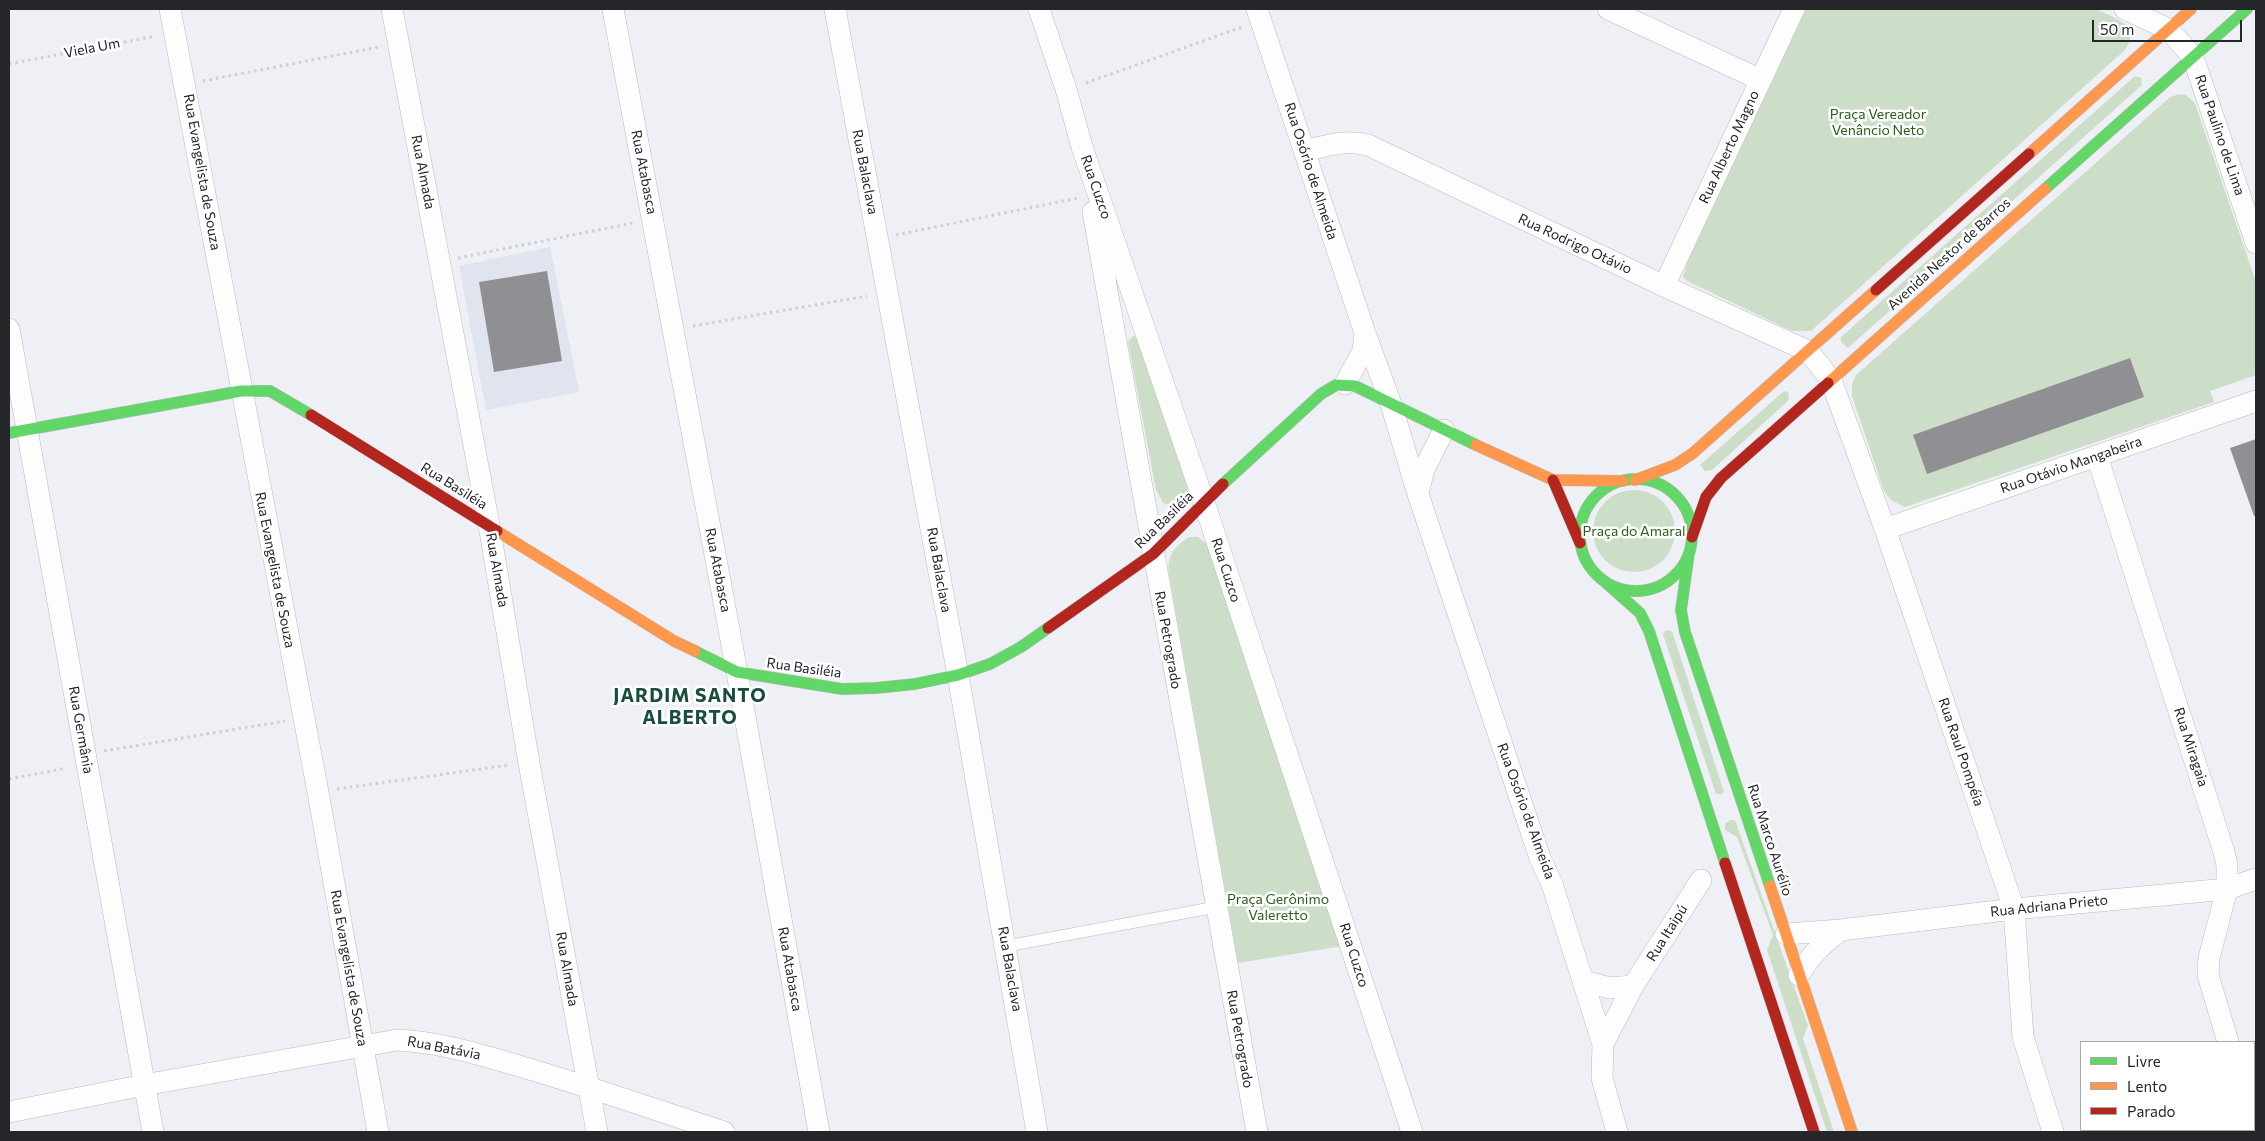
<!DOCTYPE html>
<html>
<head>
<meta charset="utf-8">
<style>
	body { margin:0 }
	#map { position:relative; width:2265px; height:1141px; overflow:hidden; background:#eff0f5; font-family:Commissioner,sans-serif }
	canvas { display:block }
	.frame { position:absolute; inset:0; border:10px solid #252629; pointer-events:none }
	.legend { position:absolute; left:2080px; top:1041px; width:175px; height:90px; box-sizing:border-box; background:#fff; border:1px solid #a8a8a9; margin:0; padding:6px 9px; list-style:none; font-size:15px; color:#252629 }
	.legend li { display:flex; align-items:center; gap:10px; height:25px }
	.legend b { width:25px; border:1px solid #a8a8a9 }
	.scale { position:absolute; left:2092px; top:20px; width:150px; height:22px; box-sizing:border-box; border:2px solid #252629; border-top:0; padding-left:6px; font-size:15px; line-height:18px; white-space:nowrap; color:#252629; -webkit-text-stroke:4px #fff; paint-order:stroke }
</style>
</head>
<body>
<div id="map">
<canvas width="2265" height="1141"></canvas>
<div class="frame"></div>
<ul class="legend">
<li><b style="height:6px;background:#63d668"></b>Livre</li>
<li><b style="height:6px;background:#ff974d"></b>Lento</li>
<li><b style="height:6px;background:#b3261e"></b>Parado</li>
</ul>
<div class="scale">50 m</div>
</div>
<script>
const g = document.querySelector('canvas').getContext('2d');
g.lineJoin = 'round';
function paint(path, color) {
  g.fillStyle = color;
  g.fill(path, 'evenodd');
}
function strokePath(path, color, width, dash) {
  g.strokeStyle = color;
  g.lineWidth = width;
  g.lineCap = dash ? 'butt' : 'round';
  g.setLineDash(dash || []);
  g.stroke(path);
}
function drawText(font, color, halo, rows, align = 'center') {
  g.font = font + ' Commissioner,sans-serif';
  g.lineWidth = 5;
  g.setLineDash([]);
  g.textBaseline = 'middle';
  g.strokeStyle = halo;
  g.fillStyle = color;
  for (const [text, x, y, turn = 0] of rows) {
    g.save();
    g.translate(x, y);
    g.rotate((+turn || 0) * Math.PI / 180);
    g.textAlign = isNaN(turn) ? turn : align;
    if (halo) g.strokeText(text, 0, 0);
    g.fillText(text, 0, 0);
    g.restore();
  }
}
paint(new Path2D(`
	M550 247 579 392 486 410 459 266Z`), '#e0e4ef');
paint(new Path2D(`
	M1806 9H2096C2114 18 2143 25 2125 50L1811 331H1792L1687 281 1683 277 1687 263Z
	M2135 76 2141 78 2142 85 1848 348 1841 342V337Z
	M2178 94 2186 95 2195 103 2256 282V375L2210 391 2214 402 1905 507 1892 501 1884 491 1852 396V384L1856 375 2169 98Z
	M1133 336 1137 337 1188 486 1186 499C1178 506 1173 506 1163 503L1156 490 1128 342Z
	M1784 391 1788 392 1789 400 1712 470 1705 471 1700 465Z
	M1593 531a41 41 0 1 1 82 0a41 41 0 1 1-82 0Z
	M1189 537H1198L1207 544 1343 946 1238 963 1169 574C1167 555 1174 547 1189 537Z
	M1666 630 1672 631 1724 792 1721 794H1716L1663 634Z
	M1730 820H1735L1808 1026 1803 1038 1834 1132H1827L1767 950 1773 935 1737 837 1725 830V824Z`), '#ccdec8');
paint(new Path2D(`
	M547 271 562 361 494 372 479 282Z
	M2130 358 2144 397 1927 474 1913 435Z
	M2256 439V515L2254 516 2230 448Z`), '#909094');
const lane = new Path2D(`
	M1007 946 1216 907`);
const street = new Path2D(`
	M170 9 318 792 378 1132
	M392 9 489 525 529 763 597 1132
	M613 9 737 672 819 1132
	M835 9 958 675 1037 1132
	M1039 9 1066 89 1082 147 1204 502 1412 1132
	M1257 9 1365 333 1391 404 1418 494 1540 858 1552 884 1603 1044 1602 1078 1617 1132
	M1608 9 1761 80
	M2125 9 2168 29 2193 57 2256 243
	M1304 151C1325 146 1346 139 1368 145L1664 286 1808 351 1831 380 1885 529 2014 909 2023 1037 2053 1132
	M1093 212 1257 1132
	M1664 286 1794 9
	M9 329 153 1132
	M1345 384 1363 351 1365 333
	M2097 456 2224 852 2227 865V889L2209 958 2208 975 2228 1042
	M1418 493 1424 469 1444 430
	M1885 529 2256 401
	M1786 934 1841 930 2014 909 2227 889 2256 879
	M1799 975C1810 955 1824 943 1841 930
	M1583 981 1610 988 1633 986
	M1603 1044 1633 986 1701 880
	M9 1112 144 1085 397 1040C439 1042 478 1054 519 1066 588 1086 656 1110 724 1132
	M2254 1120 2256 1127`);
const fast = new Path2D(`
	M2045 189 2247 9
	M9 433 241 391H270L311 415
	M1580 535a56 56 0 1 1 112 0a56 56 0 1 1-112 0Z
	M1223 484 1321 394 1336 385 1355 386 1476 445
	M1689 553 1681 610 1685 632 1770 886
	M1605 582 1640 613 1649 631 1725 863
	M695 651 737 672 842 689 876 688 915 684 958 675 990 664 1021 647 1048 628`);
const slow = new Path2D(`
	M2029 154 2191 9
	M1828 383 2045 189
	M1476 445 1553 480 1623 481
	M1635 480 1675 465 1693 453 1876 290
	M497 531 674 641 695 651
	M1770 886 1852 1132`);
const jam = new Path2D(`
	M1876 290 2029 154
	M311 415 497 531
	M1553 480 1580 543
	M1692 537 1706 497 1721 478 1828 383
	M1048 628 1153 554 1223 484
	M1725 863 1814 1132`);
strokePath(lane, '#babbbf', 12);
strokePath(street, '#babbbf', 22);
strokePath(fast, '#babbbf', 12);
strokePath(slow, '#babbbf', 12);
strokePath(jam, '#babbbf', 12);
strokePath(new Path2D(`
	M9 64 156 36
	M203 81 379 47
	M1086 83 1242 27
	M896 235 1078 198
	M458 258 633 223
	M693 326 867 296
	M104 751 285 721
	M9 779 67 768
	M337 789 509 765`), '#cecfd1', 3, [2.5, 4]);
strokePath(lane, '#fdfdfe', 11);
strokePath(street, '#fdfdfe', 21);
strokePath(fast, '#63d668', 11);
strokePath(slow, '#ff974d', 11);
strokePath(jam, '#b3261e', 11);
drawText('14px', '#252629', '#fff', [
	["Viela Um",92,48,-11],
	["Rua Paulino de Lima",2220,135,71],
	["Rua Alberto Magno",1729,147,-65],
	["Rua Osório de Almeida",1311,171,72],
	["Rua Evangelista de Souza",202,172,80],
	["Rua Almada",423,172,79],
	["Rua Atabasca",644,172,79],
	["Rua Balaclava",865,172,79],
	["Rua Cuzco",1096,187,71],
	["Rua Rodrigo Otávio",1575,244,25],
	["Avenida Nestor de Barros",1949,254,-42],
	["Rua Otávio Mangabeira",2071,465,-19],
	["Rua Basiléia",454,486,32],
	["Rua Basiléia",1164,520,-44],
	["Rua Evangelista de Souza",275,570,79],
	["Rua Almada",497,570,80],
	["Rua Atabasca",718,570,79],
	["Rua Balaclava",939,570,80],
	["Rua Cuzco",1226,570,72],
	["Rua Petrogrado",1168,640,80],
	["Rua Basiléia",804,668,8],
	["Rua Germânia",81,730,80],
	["Rua Miragaia",2191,747,72],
	["Rua Raul Pompéia",1961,752,71],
	["Rua Osório de Almeida",1526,811,70],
	["Rua Marco Aurélio",1770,840,72],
	["Rua Adriana Prieto",2049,906,-6],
	["Rua Itaipú",1667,933,-58],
	["Rua Cuzco",1354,955,72],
	["Rua Evangelista de Souza",349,968,80],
	["Rua Almada",567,969,80],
	["Rua Atabasca",790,969,80],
	["Rua Balaclava",1010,969,80],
	["Rua Petrogrado",1240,1039,80],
	["Rua Batávia",444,1048,11]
]);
drawText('14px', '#2b5c19', '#fff', [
	["Praça Vereador",1878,114],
	["Venâncio Neto",1878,130],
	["Praça do Amaral",1634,531],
	["Praça Gerônimo",1278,899],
	["Valeretto",1278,915]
]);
g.letterSpacing = '1px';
drawText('bold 19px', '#194d3f', '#fff', [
	["JARDIM SANTO",690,696],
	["ALBERTO",690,718]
]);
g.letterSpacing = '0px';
</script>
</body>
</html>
